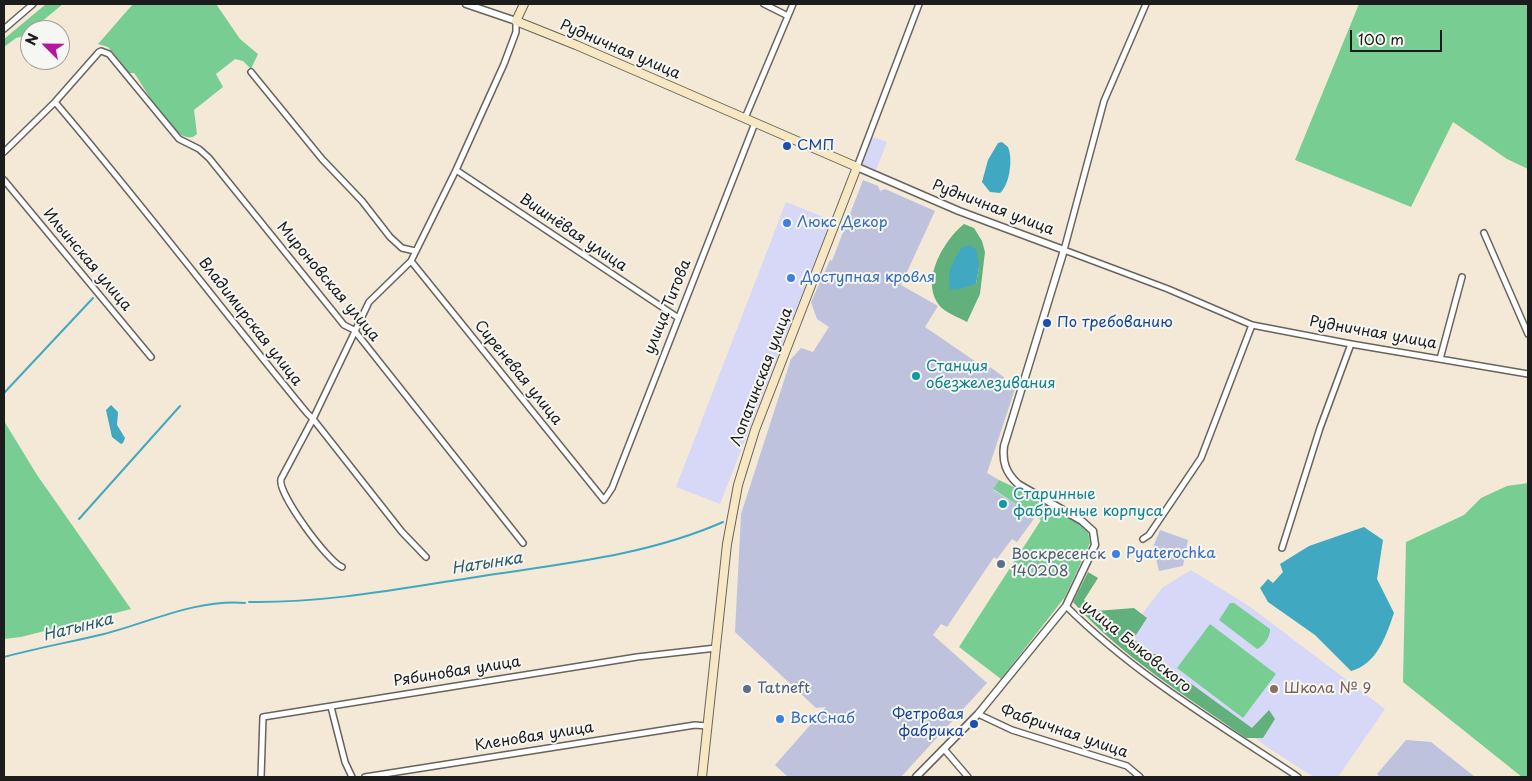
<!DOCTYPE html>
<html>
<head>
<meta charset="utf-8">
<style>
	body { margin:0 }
	#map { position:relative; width:1532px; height:781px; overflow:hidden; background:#f3e9d6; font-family:"Playpen Sans",sans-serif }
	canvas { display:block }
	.frame { position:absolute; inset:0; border:5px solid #1c1c1c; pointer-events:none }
	.north { position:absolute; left:20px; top:20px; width:50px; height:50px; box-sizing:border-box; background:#f6f6f2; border:1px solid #9f9f9c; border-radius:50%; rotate:293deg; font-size:14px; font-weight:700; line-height:20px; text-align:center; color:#1c1c1c }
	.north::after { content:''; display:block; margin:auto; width:18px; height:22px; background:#b5179e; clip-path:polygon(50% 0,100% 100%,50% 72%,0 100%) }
	.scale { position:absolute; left:1350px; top:30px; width:92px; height:22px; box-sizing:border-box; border:2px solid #1c1c1c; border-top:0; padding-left:6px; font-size:15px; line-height:18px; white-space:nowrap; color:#1c1c1c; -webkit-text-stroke:4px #f6f6f2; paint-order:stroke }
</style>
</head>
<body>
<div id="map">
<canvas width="1532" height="781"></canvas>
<div class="frame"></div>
<div class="north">N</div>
<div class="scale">100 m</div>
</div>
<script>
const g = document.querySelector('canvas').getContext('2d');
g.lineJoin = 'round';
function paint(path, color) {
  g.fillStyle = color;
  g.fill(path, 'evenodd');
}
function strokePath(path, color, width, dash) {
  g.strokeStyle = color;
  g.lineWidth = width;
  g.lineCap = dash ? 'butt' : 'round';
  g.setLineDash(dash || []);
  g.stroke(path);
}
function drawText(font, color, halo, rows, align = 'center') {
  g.font = font + ' "Playpen Sans",sans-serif';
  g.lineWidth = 4;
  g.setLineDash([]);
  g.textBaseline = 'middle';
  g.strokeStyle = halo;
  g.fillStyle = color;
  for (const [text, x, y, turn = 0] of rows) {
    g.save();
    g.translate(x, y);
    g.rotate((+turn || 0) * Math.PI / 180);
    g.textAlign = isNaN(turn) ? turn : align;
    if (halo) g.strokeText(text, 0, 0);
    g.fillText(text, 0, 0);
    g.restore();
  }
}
paint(new Path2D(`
	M873 137 887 142 876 170 862 164Z
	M786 202 831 220 720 504 676 487Z
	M1191 570 1249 606 1385 709 1338 777H1314L1267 747 1123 639 1162 588Z`), '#d7d7f8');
paint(new Path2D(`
	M863 180 878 186 880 191 885 189 935 211 901 285 938 306 925 327 988 370 990 367 1016 386 987 473 999 480 993 490 1036 516 1017 542 1012 539 997 559 994 557 947 627 941 624 933 635 987 683 901 777H788L775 765 826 707 816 708 735 632 741 514 791 359 801 348 813 352 829 327 817 319 811 302 830 260 832 261Z
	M1160 530 1188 540 1183 566 1159 571 1153 547Z
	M1406 740 1431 742 1475 777H1380L1377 774Z`), '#bfc2dd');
paint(new Path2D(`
	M46 4H63L24 36 16 38 4 47V39Z
	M133 4H216L240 39 258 54 251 69 243 61 235 59 216 74 223 87 194 110 197 134 193 137C172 143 145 87 134 73H129L108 47 98 44Z
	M1359 4H1528V169L1507 159 1453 122 1411 207 1295 160Z
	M4 421 37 475 131 609 21 637 4 639Z
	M999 480 1043 501 1087 526 1090 543 1065 597 1001 679 959 647 1041 520 993 489Z
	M1528 483V777H1522L1403 682 1406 542 1464 515 1481 498 1507 486Z
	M1230 603H1234L1270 629C1271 636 1263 647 1257 649L1219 620Z
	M1210 624 1276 674 1243 718 1177 668Z`), '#78ce92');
paint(new Path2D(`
	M964 224 974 228 982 241 985 252 980 294 967 322C960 318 949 314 943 309 917 285 943 241 964 224ZM979 267 976 284 966 285Z
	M1088 572 1098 578 1084 600 1096 611 1134 608 1147 618 1134 638 1144 654H1160L1163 667 1179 675 1252 728 1269 710 1275 719 1263 738H1246C1186 696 1122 657 1073 602Z`), '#62b17c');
paint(new Path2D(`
	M1002 142 1008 147C1013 159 1010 184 1000 193L990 192 982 182 988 160 998 143Z
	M969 245 976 249 979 267 976 284 956 290 950 289C946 272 953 261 962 247Z
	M111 405 118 412 117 425 125 438 123 443 121 444 112 437 106 410Z
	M1364 527 1383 540 1377 579 1394 613C1386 636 1377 664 1351 671L1315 635 1268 602 1260 588 1268 579 1273 583 1283 572 1280 564 1309 546Z`), '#41a8c1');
strokePath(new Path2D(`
	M4 393 93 298
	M79 519 180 406
	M249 602C319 603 388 591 457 580 546 565 639 559 723 522
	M4 657C37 648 71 642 104 634 150 622 197 599 245 603`), '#41a8c1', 2);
const minor = new Path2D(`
	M1146 4 1104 101 1064 250 1168 289 1252 325 1351 344 1528 374
	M788 16 793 4
	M4 29 33 4
	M251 72 322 159 362 201 390 237 402 248 415 251
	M55 102C142 204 222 310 307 413L313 419 402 532 426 557
	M745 118 788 16 764 4
	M4 152 55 102 99 52 101 51 109 54 179 139 199 149 209 158 344 325 354 330 523 543
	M857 167 919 4
	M456 170 677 317
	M4 180 151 357
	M1484 233 1528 334
	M411 261 604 500 612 488 755 123
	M1440 359 1462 277
	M1143 539 1149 535 1201 458 1252 325
	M1282 548 1320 428 1351 344
	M342 567C328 562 277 493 281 479L313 419 369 302 411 261 456 170 504 64 516 32V21
	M1066 606C1134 674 1218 724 1298 777
	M331 707 345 762 352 777
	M978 714 1012 730 1127 766 1140 777
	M944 749 968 777
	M261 777 263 717 637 657 716 648
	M365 777 695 725 707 726`);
const tertiary = new Path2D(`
	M466 4 516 21
	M857 167 959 211 1064 250 1004 446C1002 462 1006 473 1018 484L1082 521 1093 531 1095 545 1066 606 978 714 916 777`);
const secondary = new Path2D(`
	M524 4 516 21 576 45 857 167 755 430 738 485 727 544 702 777`);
strokePath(minor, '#67645d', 8);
strokePath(tertiary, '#67645d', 9);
strokePath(secondary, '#67645d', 10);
strokePath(minor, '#fff', 5);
strokePath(tertiary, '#fff', 6);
strokePath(secondary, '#f7e8c3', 8);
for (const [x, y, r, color] of [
	[787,146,5,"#1a4fb4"],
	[787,223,5,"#3f7fe0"],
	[791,278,5,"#3f7fe0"],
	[1047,323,5,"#1a4fb4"],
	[916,376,5,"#0f9aa8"],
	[1003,504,5,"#0f9aa8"],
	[1116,554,5,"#3f7fe0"],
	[1001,564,5,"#5c6f8a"],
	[747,689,5,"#5c6f8a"],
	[1274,689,5,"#8d6e63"],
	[780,719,5,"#3f7fe0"],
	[974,724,5,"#1a4fb4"]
]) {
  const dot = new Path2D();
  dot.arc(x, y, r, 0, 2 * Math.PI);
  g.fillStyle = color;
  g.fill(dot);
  strokePath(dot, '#f6f6f2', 2);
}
drawText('15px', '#1c1c1c', '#f6f6f2', [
	["Рудничная улица",620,50,23],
	["Рудничная улица",993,208,21],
	["Вишнёвая улица",573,233,34],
	["Ильинская улица",87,260,50],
	["Мироновская улица",328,282,50],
	["улица Титова",668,307,-68],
	["Владимирская улица",250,322,52],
	["Рудничная улица",1373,333,10],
	["Сиреневая улица",518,373,51],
	["Лопатинская улица",762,377,-69],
	["улица Быковского",1136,647,39],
	["Рябиновая улица",457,672,-9],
	["Фабричная улица",1064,732,19],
	["Кленовая улица",534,737,-9]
]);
drawText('15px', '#164399', '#f6f6f2', [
	["СМП",797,146],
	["По требованию",1057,323],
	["Фетровая",964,715,"right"],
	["фабрика",964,732,"right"]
], 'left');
drawText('15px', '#366cbe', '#f6f6f2', [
	["Люкс Декор",797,223],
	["Доступная кровля",801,278],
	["Pyaterochka",1126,554],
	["ВскСнаб",790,719]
], 'left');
drawText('15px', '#0d838f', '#f6f6f2', [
	["Станция",926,367],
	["обезжелезивания",926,384],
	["Старинные",1013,495],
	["фабричные корпуса",1013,512]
], 'left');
drawText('15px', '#4e5e75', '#f6f6f2', [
	["Воскресенск",1011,555],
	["140208",1011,572],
	["Tatneft",757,689]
], 'left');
drawText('15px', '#785e54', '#f6f6f2', [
	["Школа № 9",1284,689]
], 'left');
drawText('italic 16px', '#2d5b66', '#f6f6f2', [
	["Натынка",487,564,-9],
	["Натынка",78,628,-14]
]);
</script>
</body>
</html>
